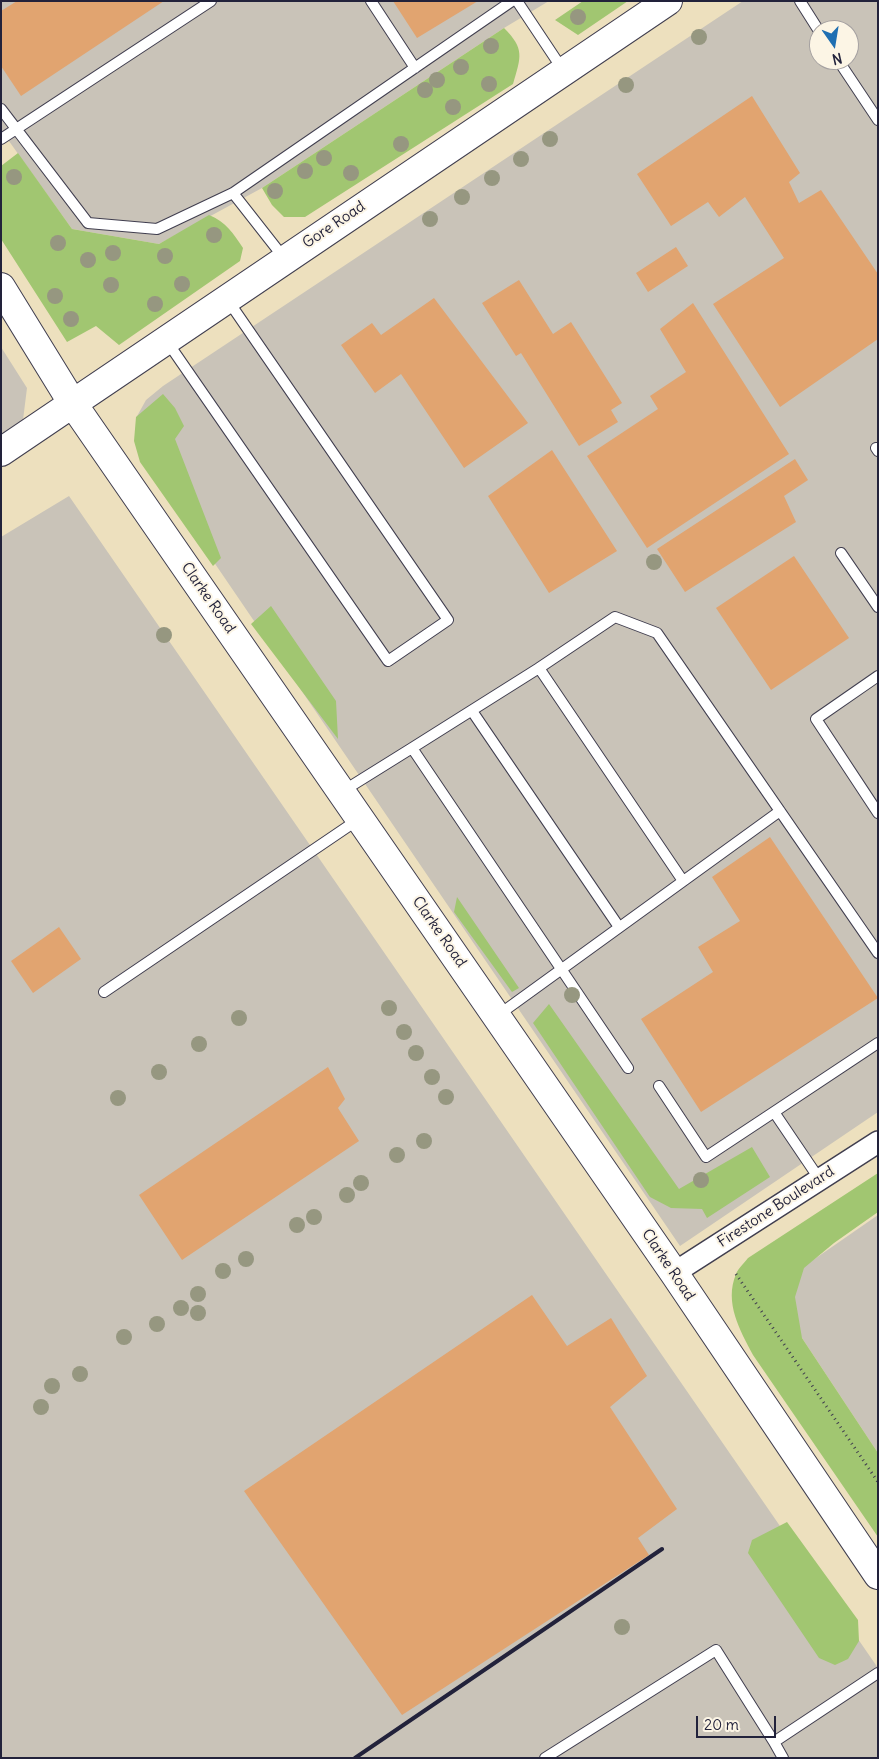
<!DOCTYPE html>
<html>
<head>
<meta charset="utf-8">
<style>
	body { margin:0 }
	#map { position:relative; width:879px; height:1759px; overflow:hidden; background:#ede0be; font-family:Delius,sans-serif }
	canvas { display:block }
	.frame { position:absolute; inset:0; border:2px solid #22223b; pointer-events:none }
	.north { position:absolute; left:809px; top:20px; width:50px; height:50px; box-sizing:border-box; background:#fcf5e5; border:1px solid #a5a1a1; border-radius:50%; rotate:167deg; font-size:14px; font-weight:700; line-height:20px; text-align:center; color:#22223b }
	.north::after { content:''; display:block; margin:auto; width:18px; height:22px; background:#1f6fb2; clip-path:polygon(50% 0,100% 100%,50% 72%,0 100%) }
	.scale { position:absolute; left:696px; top:1716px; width:80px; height:22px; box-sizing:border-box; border:2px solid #22223b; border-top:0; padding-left:6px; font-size:15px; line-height:18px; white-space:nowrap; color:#22223b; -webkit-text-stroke:4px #fcf5e5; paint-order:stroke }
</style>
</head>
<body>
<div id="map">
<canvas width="879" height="1759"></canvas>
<div class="frame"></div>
<div class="north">N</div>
<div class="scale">20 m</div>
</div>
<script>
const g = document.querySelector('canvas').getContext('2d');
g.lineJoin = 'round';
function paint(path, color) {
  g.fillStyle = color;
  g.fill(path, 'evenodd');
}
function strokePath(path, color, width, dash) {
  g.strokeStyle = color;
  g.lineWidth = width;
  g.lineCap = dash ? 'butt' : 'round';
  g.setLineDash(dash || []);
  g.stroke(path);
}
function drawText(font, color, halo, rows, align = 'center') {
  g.font = font + ' Delius,sans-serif';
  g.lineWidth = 4;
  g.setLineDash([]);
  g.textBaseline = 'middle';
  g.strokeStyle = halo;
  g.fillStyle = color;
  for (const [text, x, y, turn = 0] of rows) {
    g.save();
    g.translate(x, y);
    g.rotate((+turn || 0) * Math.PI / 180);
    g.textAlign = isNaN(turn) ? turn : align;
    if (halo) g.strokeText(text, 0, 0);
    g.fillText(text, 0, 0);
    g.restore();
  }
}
paint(new Path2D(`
	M1 1H549L504 28 262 188 159 244 72 229 1 130Z
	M743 1H878V1112L680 1246 145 461 136 418 146 400 163 386ZM819 30H849V60H819Z
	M1 347 27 388 23 420 1 435Z
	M69 496 878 1668V1758H1V537Z
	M878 1215V1453L802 1338 767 1292Z`), '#c9c3b8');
paint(new Path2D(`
	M583 1H628L578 35 555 20Z
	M504 28C525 49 521 57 513 84L305 217H284L272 205 262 188Z
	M18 153 72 229 159 244 209 215C226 222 233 233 243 248L240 261 119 345 96 326 67 342 1 239V166Z
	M163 394 175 408 184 426 175 439 221 558 213 566 140 462 134 441 136 417Z
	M271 606 336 701 338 739 251 624Z
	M457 897 519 988 512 992 454 912Z
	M549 1004 679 1189 752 1147 770 1177 707 1218 702 1209 671 1208 650 1197 533 1023Z
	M878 1173V1212L834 1243 804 1268 795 1297 802 1338 878 1453V1537L753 1355C740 1330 724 1303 736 1274 738 1269 744 1263 748 1258Z
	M787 1522 858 1620 859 1641 848 1659 835 1665 819 1658 748 1553 752 1540Z`), '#a1c671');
paint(new Path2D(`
	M17 1H164L21 96 1 66V11Z
	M393 1H478L417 38Z
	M752 96 800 173 789 182 799 203 821 190 878 274V339L780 407 713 304 784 258 745 197 719 217 708 202 671 226 637 174Z
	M676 247 688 266 648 292 636 273Z
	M519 280 553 334 571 322 622 403 611 410 618 422 579 446 521 353 516 356 482 303Z
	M434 298 528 423 464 468 401 374 375 393 341 345 372 323 381 335Z
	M693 303 789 454 647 548 587 456 658 409 650 396 686 372 660 329Z
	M552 450 617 551 549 593 488 496Z
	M795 459 808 480 784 496 796 522 685 592 657 549Z
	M794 556 849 638 771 690 716 608Z
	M770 837 878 998 701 1112 641 1019 713 972 698 947 740 921 712 877Z
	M59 927 81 959 33 993 11 961Z
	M328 1067 345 1099 338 1108 359 1141 182 1260 139 1195Z
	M532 1295 567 1346 611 1318 647 1376 610 1407 677 1509 638 1538 649 1555 402 1715 244 1491Z`), '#e1a470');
const lane = new Path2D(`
	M371 1 415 68
	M517 1 563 70
	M800 1 819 31
	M838 60 878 120
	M1 109 88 223 157 229 233 193 512 1
	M1 139 211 1
	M233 193 284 258
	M166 340 388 661 448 620 227 299
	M876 448 878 451
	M841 553 878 607
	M539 668 683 881
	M878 676 816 719 878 813
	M472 711 619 927
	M343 791 412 748
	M104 992 359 819
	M497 1016 780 811
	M628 1068 412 748 539 668 615 617 657 633 878 953
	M659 1086 706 1157 774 1112
	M820 1180 774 1112 878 1043
	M774 1742 783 1758
	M545 1758 716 1650 774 1742 878 1673`);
const street = new Path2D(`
	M674 1273 878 1142`);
const secondary = new Path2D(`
	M1 287 73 404 674 1273 878 1575
	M1 452 668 1`);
strokePath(lane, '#403e4f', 12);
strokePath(street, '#403e4f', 24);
strokePath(secondary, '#403e4f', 30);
strokePath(new Path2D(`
	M736 1274 878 1482`), '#403e4f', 3, [1, 4]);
strokePath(lane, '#fff', 10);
strokePath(street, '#fff', 21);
strokePath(secondary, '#fff', 28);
strokePath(new Path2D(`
	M355 1758 662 1549`), '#22223b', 4);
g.fillStyle = '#969780';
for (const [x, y] of [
	[578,17],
	[699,37],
	[491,46],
	[461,67],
	[437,80],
	[489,84],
	[626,85],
	[425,90],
	[453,107],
	[550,139],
	[401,144],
	[324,158],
	[521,159],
	[305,171],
	[351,173],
	[14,177],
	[492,178],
	[275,191],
	[462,197],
	[430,219],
	[214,235],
	[58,243],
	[113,253],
	[165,256],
	[88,260],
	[182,284],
	[111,285],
	[55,296],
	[155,304],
	[71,319],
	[654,562],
	[164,635],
	[572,995],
	[389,1008],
	[239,1018],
	[404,1032],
	[199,1044],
	[416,1053],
	[159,1072],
	[432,1077],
	[446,1097],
	[118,1098],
	[424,1141],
	[397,1155],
	[701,1180],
	[361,1183],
	[347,1195],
	[314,1217],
	[297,1225],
	[246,1259],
	[223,1271],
	[198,1294],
	[181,1308],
	[198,1313],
	[157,1324],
	[124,1337],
	[80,1374],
	[52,1386],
	[41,1407],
	[622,1627]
]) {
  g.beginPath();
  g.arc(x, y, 8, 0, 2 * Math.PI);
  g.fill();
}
drawText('15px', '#22223b', '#fcf5e5', [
	["Gore Road",334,225,-34],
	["Clarke Road",208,598,55],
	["Clarke Road",439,932,55],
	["Firestone Boulevard",776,1207,-33],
	["Clarke Road",668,1265,56]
]);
</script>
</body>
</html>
